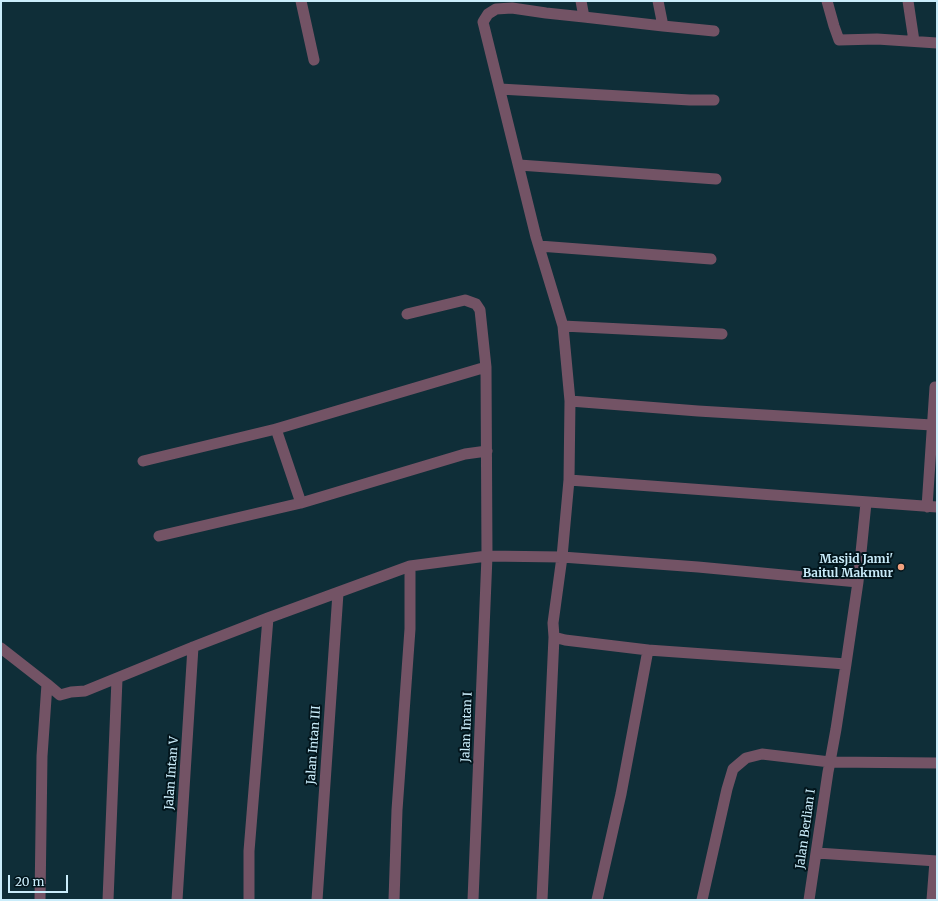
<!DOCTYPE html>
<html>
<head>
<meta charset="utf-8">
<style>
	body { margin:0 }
	#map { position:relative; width:938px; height:901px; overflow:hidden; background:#0f2e38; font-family:Merriweather,serif }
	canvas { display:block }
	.frame { position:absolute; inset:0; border:2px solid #caedfb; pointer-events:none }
	.scale { position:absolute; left:8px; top:875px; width:60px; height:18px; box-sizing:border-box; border:2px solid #caedfb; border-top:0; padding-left:5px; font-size:12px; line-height:14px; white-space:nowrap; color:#caedfb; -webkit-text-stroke:3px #02151c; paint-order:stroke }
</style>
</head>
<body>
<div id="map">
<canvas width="938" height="901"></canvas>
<div class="frame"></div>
<div class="scale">20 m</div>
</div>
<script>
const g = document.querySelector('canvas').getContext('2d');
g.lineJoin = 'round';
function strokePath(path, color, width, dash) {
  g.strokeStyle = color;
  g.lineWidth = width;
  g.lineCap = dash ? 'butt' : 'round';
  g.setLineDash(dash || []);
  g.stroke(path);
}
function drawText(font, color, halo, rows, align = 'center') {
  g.font = font + ' Merriweather,serif';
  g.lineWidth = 4;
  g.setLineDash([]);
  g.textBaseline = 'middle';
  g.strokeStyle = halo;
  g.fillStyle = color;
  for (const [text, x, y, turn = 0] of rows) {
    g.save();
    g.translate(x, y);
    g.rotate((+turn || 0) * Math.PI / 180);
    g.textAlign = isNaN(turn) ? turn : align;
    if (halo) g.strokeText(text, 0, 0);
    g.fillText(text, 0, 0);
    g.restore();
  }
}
strokePath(new Path2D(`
	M301 1 314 60
	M581 1 584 17
	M658 1 663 26 584 17 546 13 512 8 496 9 488 14 483 22 536 237 563 326 570 401 569 480 562 557 553 623 554 637 565 640 648 650 846 664
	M827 1 834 26 839 40 877 39 937 43
	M908 1 914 41
	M663 26 714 31
	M500 89 690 100H714
	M519 165 716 179
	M539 246 711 259
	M407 314 465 300 476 304 480 310 486 367 487 556 473 900
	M563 326 722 334
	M570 401 698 411 932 425
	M276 429 301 503
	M143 461 276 429 486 367
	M569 480 937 507
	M927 507 935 387
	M159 536 301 503 465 454 487 451
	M1 648 47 684 60 695 71 692 85 691 193 647 268 618 410 566 487 556 562 557 698 567 858 582
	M817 853 937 861
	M40 900 42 756 47 684
	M108 900 117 679
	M177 900 193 647
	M249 900V851L268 618
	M317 900 338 593
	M394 900 397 810 410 629V566
	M542 900 554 637
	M597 900 621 794 648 650
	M702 900 727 789 733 769 746 758 762 754 830 762 937 763
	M809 900 828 772 830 762 836 729 846 664 858 582 866 503
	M932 900 935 861`), '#735365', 11);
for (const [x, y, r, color] of [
	[901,567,4,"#f2a17e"]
]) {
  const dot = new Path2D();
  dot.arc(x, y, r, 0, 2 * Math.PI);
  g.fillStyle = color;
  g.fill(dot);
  strokePath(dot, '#02151c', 1.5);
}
drawText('bold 12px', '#caedfb', '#02151c', [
	["Masjid Jami'",893,560],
	["Baitul Makmur",893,574]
], 'right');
drawText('12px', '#caedfb', '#02151c', [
	["Jalan Intan I",467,727,-88],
	["Jalan Intan III",314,745,-86],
	["Jalan Intan V",172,773,-86],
	["Jalan Berlian I",806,829,-82]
]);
</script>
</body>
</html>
